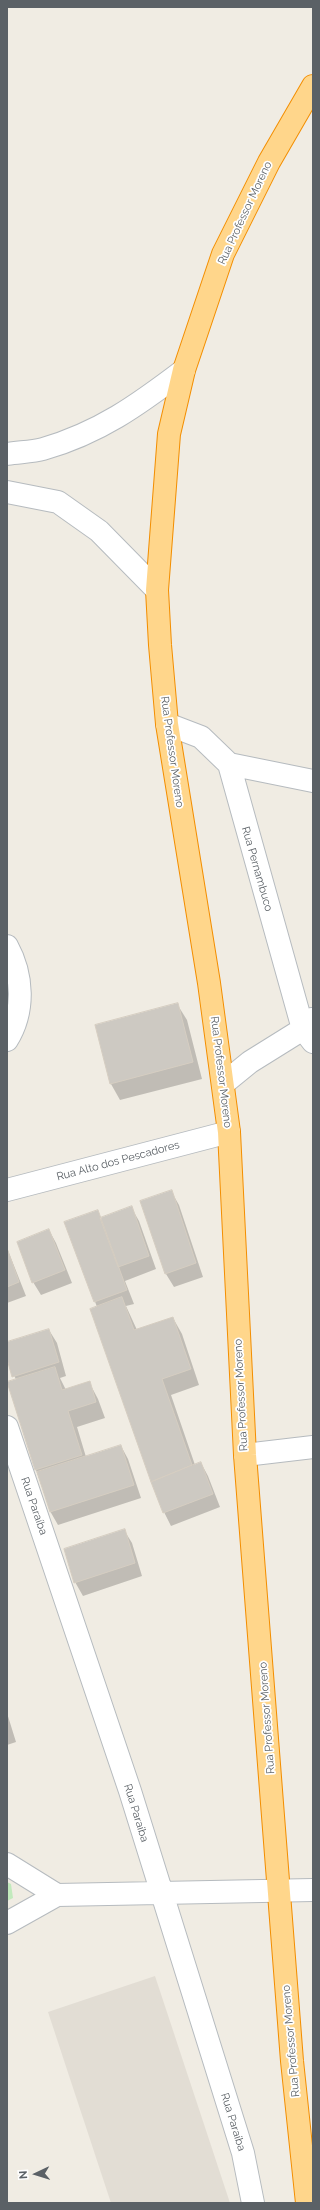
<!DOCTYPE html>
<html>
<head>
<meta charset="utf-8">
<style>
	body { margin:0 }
	#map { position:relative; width:320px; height:2210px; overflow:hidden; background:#f0ece3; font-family:Raleway,sans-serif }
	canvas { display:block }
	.frame { position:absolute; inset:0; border:8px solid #5b6166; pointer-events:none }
	.north { position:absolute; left:16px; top:2154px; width:40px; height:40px; -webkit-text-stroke:3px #fff; paint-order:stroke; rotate:266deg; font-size:11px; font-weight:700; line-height:16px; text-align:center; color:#5b6166 }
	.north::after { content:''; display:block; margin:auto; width:14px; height:18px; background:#5b6166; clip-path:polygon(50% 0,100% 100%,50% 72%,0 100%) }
</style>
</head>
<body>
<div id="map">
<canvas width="320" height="2210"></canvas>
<div class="frame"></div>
<div class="north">N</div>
</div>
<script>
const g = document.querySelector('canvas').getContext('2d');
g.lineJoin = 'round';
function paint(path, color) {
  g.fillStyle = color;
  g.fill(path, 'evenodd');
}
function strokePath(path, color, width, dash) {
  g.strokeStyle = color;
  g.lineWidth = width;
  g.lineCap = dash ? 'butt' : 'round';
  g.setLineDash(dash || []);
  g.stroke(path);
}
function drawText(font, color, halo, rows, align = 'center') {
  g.font = font + ' Raleway,sans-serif';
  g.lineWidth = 3.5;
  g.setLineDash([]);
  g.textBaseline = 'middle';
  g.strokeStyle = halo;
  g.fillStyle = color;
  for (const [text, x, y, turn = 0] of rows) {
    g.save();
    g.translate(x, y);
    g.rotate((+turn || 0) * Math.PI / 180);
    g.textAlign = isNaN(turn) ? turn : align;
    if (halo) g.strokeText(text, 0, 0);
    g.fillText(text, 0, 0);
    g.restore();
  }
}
paint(new Path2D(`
	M155 1976 230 2203H111L48 2012Z`), '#e2ddd4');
paint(new Path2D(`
	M7 1882 11 1884 13 1898 7 1901Z`), '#c2eabd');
paint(new Path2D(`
	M177 1004 187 1020 202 1079 120 1100 111 1084Z
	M171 1191 179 1205 203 1277 174 1287 166 1274 141 1202Z
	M131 1207 139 1221 156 1269 125 1281 134 1304 126 1306 137 1330 173 1318 182 1334 199 1385 171 1395 195 1465 201 1463 208 1476 220 1507 171 1526 164 1512 152 1481 97 1307 66 1223 101 1219Z
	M49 1230 56 1243 72 1283 41 1295 33 1282Z
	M7 1248 26 1296 7 1303Z
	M49 1330 57 1343 66 1376 60 1378 66 1390 89 1382 98 1399 105 1418 77 1427 86 1457 121 1446 128 1459 141 1498 58 1525 50 1511 36 1470 16 1380 7 1356V1343Z
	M124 1530 132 1543 142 1576 83 1596 75 1582Z
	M7 1713 16 1742 7 1745Z`), '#0003');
const building = new Path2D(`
	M178 1003 193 1062 110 1084 95 1025Z
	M172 1190 196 1263 165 1274 140 1201Z
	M132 1206 149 1256 118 1267 100 1218Z
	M98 1210 127 1290 94 1302 64 1222Z
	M49 1229 65 1270 32 1283 17 1242Z
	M7 1248 19 1282 7 1287Z
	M122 1297 134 1330 173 1317 191 1369 162 1379 192 1465 151 1482 90 1309Z
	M49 1329 59 1362 12 1377 7 1359V1342Z
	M55 1367 62 1390 90 1381 96 1402 68 1411 82 1455 35 1470 7 1382Z
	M121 1445 134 1485 50 1512 37 1472Z
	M201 1462 213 1494 163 1513 151 1482Z
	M125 1529 135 1563 74 1583 64 1549Z`);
paint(building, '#cdc9c2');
strokePath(building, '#d5cdc1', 1);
const minor = new Path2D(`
	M7 454C19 452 32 452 43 449 99 433 138 405 184 370
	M7 492 58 502 99 531 157 590
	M167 724 201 737 229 764 303 1029 313 1042
	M229 764 313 781
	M7 946C23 975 25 1011 7 1040
	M223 1084 250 1062 303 1029 312 1019
	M7 1190 229 1132
	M7 1427 130 1791 243 2153 253 2203
	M245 1455 313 1447
	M7 1864 57 1895
	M7 1923 57 1895 313 1890`);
const highway = new Path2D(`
	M307 2203 292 2061 245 1455 229 1132 209 983 167 724 160 645 157 590 169 434 184 370 223 254 269 162 313 86`);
strokePath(minor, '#b6bbbf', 24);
strokePath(highway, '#f38e00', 24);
strokePath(minor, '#fff', 22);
strokePath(highway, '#ffd68b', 22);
drawText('11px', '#5b6166', '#fff', [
	["Rua Professor Moreno",245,213,-65],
	["Rua Professor Moreno",172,752,82],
	["Rua Pernambuco",257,869,74],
	["Rua Professor Moreno",221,1072,83],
	["Rua Alto dos Pescadores",118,1161,-15],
	["Rua Professor Moreno",241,1395,-93],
	["Rua Paraíba",34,1506,71],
	["Rua Professor Moreno",267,1718,-94],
	["Rua Paraíba",136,1813,73],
	["Rua Professor Moreno",291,2041,-95],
	["Rua Paraíba",233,2122,73]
]);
</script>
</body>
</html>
